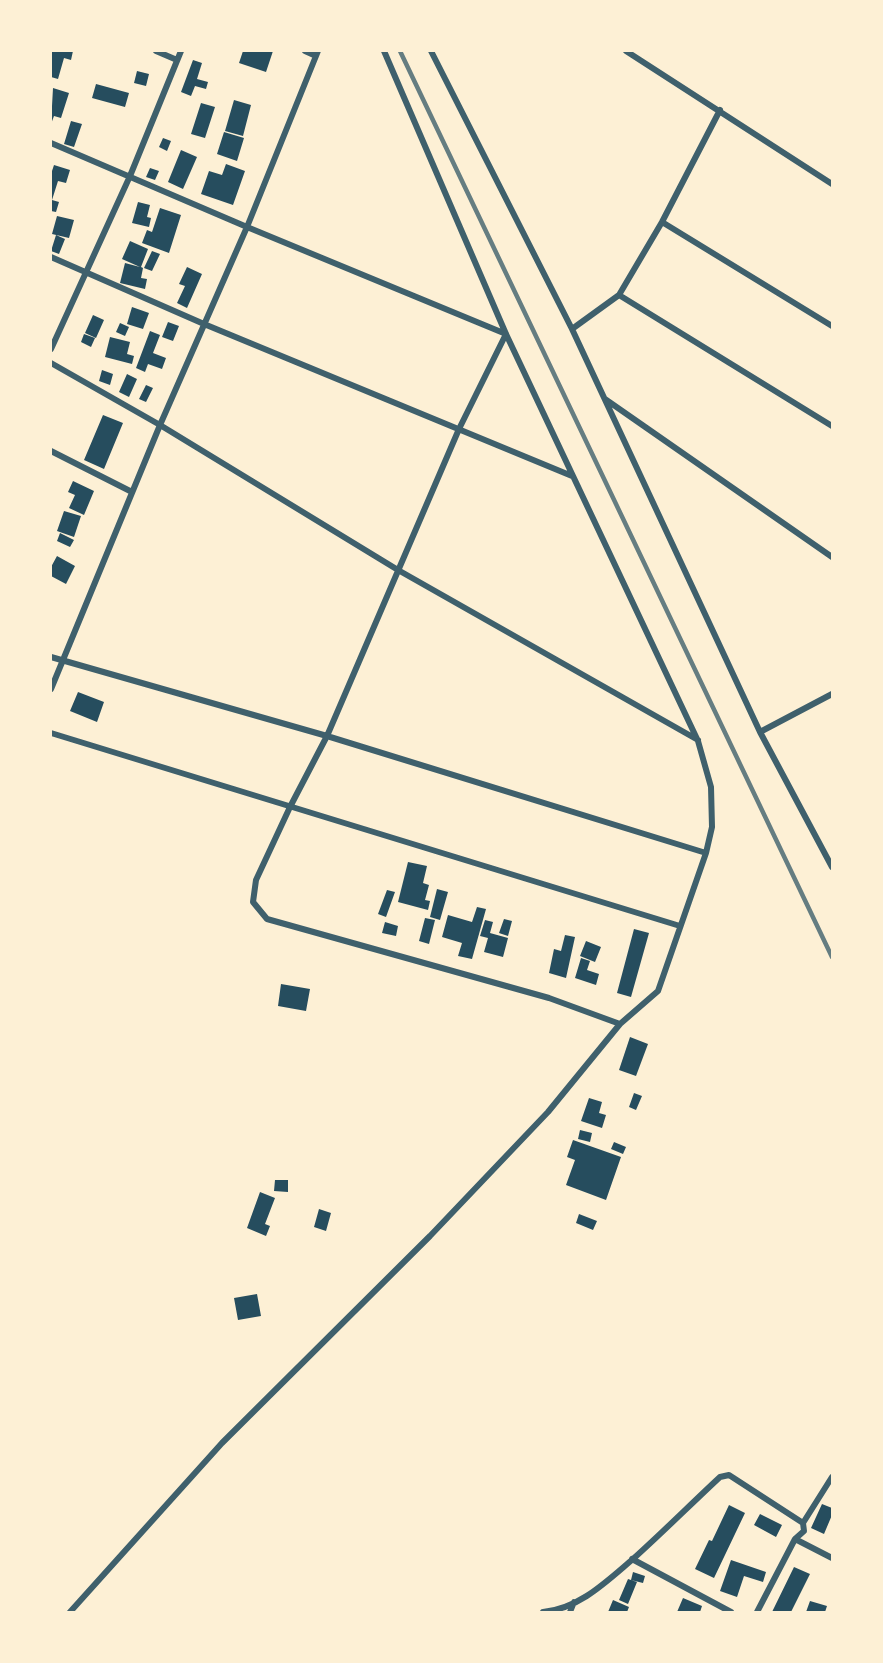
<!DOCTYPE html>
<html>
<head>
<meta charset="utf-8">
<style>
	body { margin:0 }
	#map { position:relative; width:883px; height:1663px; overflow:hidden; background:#fdf0d5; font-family:"Space Grotesk",sans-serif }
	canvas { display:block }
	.frame { position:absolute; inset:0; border:52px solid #fdf0d5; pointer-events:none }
</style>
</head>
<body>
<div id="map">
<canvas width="883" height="1663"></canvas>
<div class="frame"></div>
</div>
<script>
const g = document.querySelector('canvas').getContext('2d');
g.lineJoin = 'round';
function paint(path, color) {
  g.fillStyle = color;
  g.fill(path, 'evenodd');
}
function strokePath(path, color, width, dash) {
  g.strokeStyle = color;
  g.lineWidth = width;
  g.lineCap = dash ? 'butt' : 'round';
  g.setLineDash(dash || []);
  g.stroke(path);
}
paint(new Path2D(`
	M51 51H73L71 60 64 58 58 79 51 77Z
	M243 51H273L266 72 239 63Z
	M193 60 202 63 197 79 208 82 206 89 195 86 191 96 181 92Z
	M137 71 149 74 146 86 134 83Z
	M96 84 129 93 125 107 92 98Z
	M53 88 69 93 61 118 54 116 51 124Z
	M234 100 251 105 243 136 225 131Z
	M201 103 215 107 205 138 191 134Z
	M71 121 82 124 74 147 64 144Z
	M224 132 244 138 237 161 217 154Z
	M163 138 171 141 167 151 159 147Z
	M181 150 197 157 183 189 168 182Z
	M226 164 245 171 233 205 201 194 209 171 222 175Z
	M54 165 70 170 66 183 58 181 52 200 59 202 56 212 51 211V174Z
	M150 168 159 171 155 180 146 177Z
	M138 202 150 205 147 217 151 218 149 227 132 223Z
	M160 208 181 215 169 253 142 243 147 230 152 232Z
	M57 216 74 220 69 238 52 234Z
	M56 235 65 239 59 254 51 251Z
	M130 241 148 249 141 267 143 268 141 278 147 279 145 289 120 283 125 263 140 267 122 259Z
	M152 251 160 254 152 271 144 268Z
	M187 267 202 274 187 308 177 303 185 286 179 284Z
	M132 307 149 313 143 329 127 324Z
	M93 315 104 320 96 338 85 333Z
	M168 322 179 326 173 341 162 337Z
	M120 323 129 327 125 336 116 332Z
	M150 331 160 335 153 353 166 358 162 369 148 364 145 372 136 368Z
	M84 334 95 338 91 347 81 342Z
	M110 337 130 342 127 354 134 356 132 364 105 357Z
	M102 370 113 374 110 385 99 381Z
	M127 374 137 379 129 397 119 392Z
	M146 385 153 388 146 402 139 399Z
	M103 415 123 423 104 469 84 460Z
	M73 481 94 491 84 515 69 508 75 495 68 492Z
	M64 511 81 516 74 537 57 531Z
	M60 533 74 540 70 547 57 541Z
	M57 556 75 566 66 584 51 576V567Z
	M78 692 104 702 97 722 70 711Z
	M408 862 427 866 423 883 429 885 425 900 430 901 428 910 398 902Z
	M437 889 448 892 440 920 430 917Z
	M387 890 395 892 386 917 378 914Z
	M477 907 486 909 472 959 458 956 462 943 442 937 448 915 472 922Z
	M425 918 435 920 429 944 419 941Z
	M504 919 512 921 508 936 499 933Z
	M485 920 493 922 490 933 508 938 503 957 484 952 488 938 480 936Z
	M385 922 398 926 396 936 382 933Z
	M634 929 649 933 631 997 617 993Z
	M565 935 575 937 566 978 549 973 554 949 561 951Z
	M586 941 601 947 595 962 580 956Z
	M581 958 590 961 587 970 599 974 596 985 575 978Z
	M281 984 310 989 306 1011 278 1006Z
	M630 1037 648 1044 636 1076 619 1070Z
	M634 1093 642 1096 636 1110 629 1107Z
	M589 1098 602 1102 599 1113 606 1115 602 1128 581 1121Z
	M580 1130 592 1133 590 1142 578 1139Z
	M573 1140 621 1157 606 1200 566 1185 575 1160 567 1157Z
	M614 1142 626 1147 623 1154 611 1149Z
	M275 1180H288V1192L274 1191Z
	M260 1192 275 1198 265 1224 270 1226 266 1236 247 1228Z
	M319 1209 331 1213 326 1231 314 1227Z
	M579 1214 597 1221 593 1230 576 1223Z
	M257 1294 261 1316 238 1320 234 1298Z
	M822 1504 832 1508V1515L824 1534 811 1528Z
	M729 1505 745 1513 714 1578 695 1569 709 1540 712 1541Z
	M760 1514 782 1525 776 1537 754 1525Z
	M731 1560 766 1572 763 1582 744 1576 737 1597 720 1591Z
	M794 1567 810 1574 791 1612H772Z
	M633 1572 645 1576 643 1583 631 1580Z
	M628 1579 637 1582 628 1604 619 1600Z
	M683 1598 702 1606 700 1612H677Z
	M613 1600 629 1607 627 1612H608Z
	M810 1601 827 1606 825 1612H806Z`), '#264d5e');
strokePath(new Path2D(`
	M156 51 177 60
	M305 51 316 56
	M431 51 572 329 760 732 832 867
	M626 51 832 184
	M51 143 247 227 506 334 459 429 327 736 290 807 256 880 253 902 267 919 549 998 620 1024
	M662 222 832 326
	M51 257 204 324 572 476
	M619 295 832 426
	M572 329 619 295 662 222 720 110
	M51 349 130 176 181 51
	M51 363 160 425 398 570 698 740
	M605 399 832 557
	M51 451 132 492
	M51 657 327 736 706 853
	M51 689 160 425 247 227 318 51
	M760 732 832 694
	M51 733 680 926
	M803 1523 832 1477
	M795 1539 832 1558
	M632 1559 731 1612
	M70 1612 222 1443 430 1236 548 1112 620 1024 658 991 706 853 712 827 711 787 698 741 506 334 384 51
	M543 1612C579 1609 607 1581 633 1559 663 1532 691 1504 720 1477L729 1475 803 1523 804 1531 795 1539 757 1612
	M570 1612 574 1602`), '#3f606c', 6);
strokePath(new Path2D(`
	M400 51 832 957`), '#657d81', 4.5);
</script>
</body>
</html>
